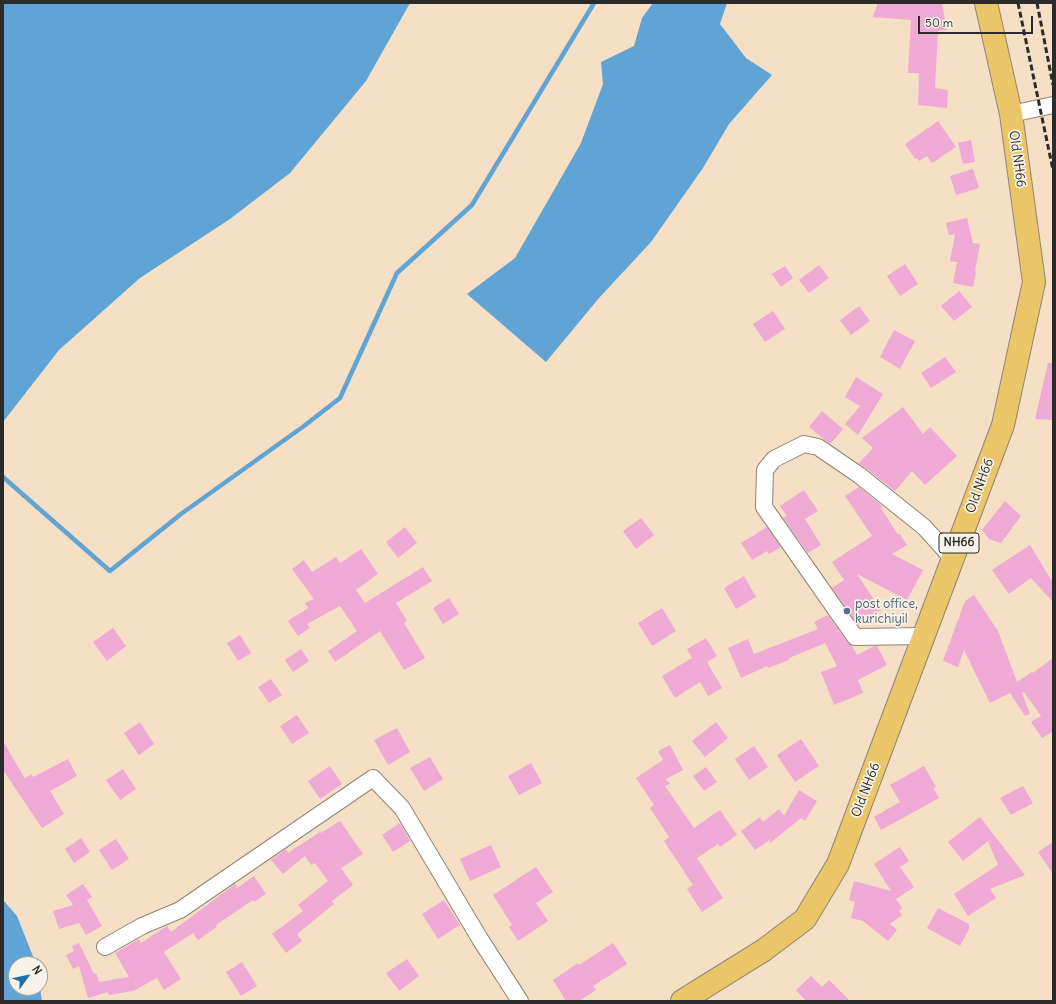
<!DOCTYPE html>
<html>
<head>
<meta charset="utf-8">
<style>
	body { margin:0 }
	#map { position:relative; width:1056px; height:1004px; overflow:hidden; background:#f5dfc5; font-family:Delius,sans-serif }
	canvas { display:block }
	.frame { position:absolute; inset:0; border:4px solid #2b2b2b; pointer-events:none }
	.north { position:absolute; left:8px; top:956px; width:40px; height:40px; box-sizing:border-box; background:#f7f3e8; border:1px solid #a5a39c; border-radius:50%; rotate:57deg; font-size:11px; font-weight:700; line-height:16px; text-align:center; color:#2b2b2b }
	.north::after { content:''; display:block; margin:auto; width:14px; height:18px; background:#1f6fb2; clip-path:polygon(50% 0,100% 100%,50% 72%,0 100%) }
	.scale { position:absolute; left:918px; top:16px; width:115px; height:18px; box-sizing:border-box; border:2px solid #2b2b2b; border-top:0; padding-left:5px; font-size:12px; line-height:14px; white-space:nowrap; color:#2b2b2b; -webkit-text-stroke:3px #f7f3e8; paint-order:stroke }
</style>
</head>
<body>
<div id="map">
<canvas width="1056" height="1004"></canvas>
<div class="frame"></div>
<div class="north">N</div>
<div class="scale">50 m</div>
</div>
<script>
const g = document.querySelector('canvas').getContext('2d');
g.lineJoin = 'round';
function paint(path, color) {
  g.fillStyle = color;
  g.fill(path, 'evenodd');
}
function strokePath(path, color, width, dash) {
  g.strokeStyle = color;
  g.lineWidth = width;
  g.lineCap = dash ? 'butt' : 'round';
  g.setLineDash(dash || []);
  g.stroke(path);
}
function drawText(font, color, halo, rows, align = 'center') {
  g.font = font + ' Delius,sans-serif';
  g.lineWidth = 3.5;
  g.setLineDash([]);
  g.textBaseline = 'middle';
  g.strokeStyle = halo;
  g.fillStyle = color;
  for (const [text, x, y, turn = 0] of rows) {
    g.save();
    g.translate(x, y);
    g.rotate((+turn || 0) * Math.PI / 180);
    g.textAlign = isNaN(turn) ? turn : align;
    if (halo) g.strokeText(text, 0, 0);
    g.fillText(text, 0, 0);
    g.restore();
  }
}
paint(new Path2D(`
	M3 3H410L366 81 290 173 230 219 140 278 59 350 3 422Z
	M653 3H727L720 24 746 58 772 75 729 124 703 168 651 242 599 298 546 362 467 294 515 258 581 143 603 84 601 62 634 46 642 18Z
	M3 900 17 916 36 964H16V988H40L42 1001H3Z`), '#5fa4d4');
strokePath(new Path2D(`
	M3 477 110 571 181 514 304 426 340 398 397 273 472 205 594 3`), '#5fa4d4', 4.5);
paint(new Path2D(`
	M878 3H942L947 30 938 31 935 88 948 90 947 108 918 105 919 73H908L911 20 873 17Z
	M938 121 956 147 932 163 927 156 919 161 917 158 915 159 905 144Z
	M971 140 975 162 963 164 958 143Z
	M973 169 979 188 956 195 950 176Z
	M967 218 973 243 980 244 975 271H976L973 287 953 283 957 262 950 261 955 234 949 235 946 223Z
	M905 264 918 284 900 296 887 276Z
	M819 265 829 278 809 293 799 280Z
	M785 266 793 278 781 287 772 274Z
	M959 291 972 307 954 321 941 306Z
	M859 306 870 321 851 335 840 320Z
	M773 311 785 329 765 342 753 324Z
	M894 330 915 341 900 369 880 357Z
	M945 357 956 372 931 388 921 373Z
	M1048 363H1053V420L1035 419Z
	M856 377 883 394 858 435 845 424 860 406 845 397Z
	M903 407 923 434 930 427 957 456 925 485 912 471 895 491 859 463 873 448 862 438Z
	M822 411 843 429 830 444 809 427Z
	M859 487 882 506 881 508 898 535 899 533 907 545 892 554 923 570 907 600 857 574 881 610 858 625 832 588 844 580 832 562 872 536 845 496Z
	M804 490 818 511 805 519 821 545 808 553 783 518 787 516 780 506Z
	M1005 501 1021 516 1001 543 989 539 982 530Z
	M641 518 654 535 636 549 623 531Z
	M405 527 417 543 398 558 386 542Z
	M767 527 781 547 769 554 767 551 752 560 741 543Z
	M1030 545 1053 583V602L1031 578 1009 594 992 570Z
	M361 549 378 574 356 590 365 603 423 567 432 581 396 603 407 621 404 623 425 658 404 670 380 631 335 662 328 651 357 631 340 606 307 624 310 628 298 636 288 621 308 608 305 603 314 599 292 569 304 560 312 572 336 557 340 563Z
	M744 576 756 597 736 609 724 588Z
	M974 595 998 631 1017 682 1032 672 1033 673 1053 658V734L1052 732 1042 738 1031 722 1041 716 1024 692 1022 693 1030 714 1025 716 1010 693 990 703 964 650 958 667 943 661 965 601Z
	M449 598 459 614 443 624 433 608Z
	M662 608 676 631 652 646 638 623Z
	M828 615 847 642 852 646 857 655 874 646H877L887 665 858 680 863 693 834 705 821 672 837 666 825 643 789 658V660L768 668 767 666 741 678 728 648 748 639 754 654 818 629 814 622Z
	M113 628 126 646 107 661 93 642Z
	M240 635 251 653 238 661 227 643Z
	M706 638 717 656 707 662 722 688 708 696 700 682 675 698 662 676 692 658 687 649Z
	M301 649 309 661 293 672 285 660Z
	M271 679 282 695 269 703 258 687Z
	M297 715 309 733 292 744 280 726Z
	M140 722 154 744 139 755 124 733Z
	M716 722 728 738 705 757 692 741Z
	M397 728 410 752 388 765 374 740Z
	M801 739 819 766 795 782 777 755Z
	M3 741 25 779 31 774 33 777 68 759 77 776 50 791 64 814 42 828 3 770Z
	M670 745 683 770 666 779 670 784 665 786 694 828 720 810 737 835 720 847 718 844 697 858 723 898 702 912 687 889 693 885 664 841 669 837 650 808 654 805 636 778 663 760 658 751Z
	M754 746 768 767 749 780 735 759Z
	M430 757 443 779 424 791 410 768Z
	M531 763 542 783 519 795 508 776Z
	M330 766 342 784 320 799 308 781Z
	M924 766 936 787 933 788 939 798 881 830 874 817 900 802 890 785Z
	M706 767 717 782 704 791 693 776Z
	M123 769 136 789 120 800 106 780Z
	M1023 786 1033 803 1011 815 1000 798Z
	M799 790 817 801 805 821 801 818 769 844 771 839 755 850 741 831 760 817 763 822 779 809 784 816Z
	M980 817 1025 875 990 889 996 898 968 916 954 894 998 865 988 841 963 861 948 842Z
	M340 821 363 854 341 868 353 885 332 901 334 904 297 934 302 941 286 953 272 934 303 911 298 905 328 881 315 863 311 865 305 856 283 874 271 860 286 849 288 853 320 832 321 833Z
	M400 823 410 841 393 852 382 835Z
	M81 838 90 852 74 863 65 849Z
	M116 839 129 859 112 870 99 850Z
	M1053 842V874L1038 852Z
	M491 845 501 867 470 881 460 859Z
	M900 847 909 861 900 867 914 887 896 899 902 908 899 911 902 915 890 924 897 930 888 941 863 921 851 918 855 902 849 900 854 881 891 891 874 864Z
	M536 867 553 892 536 903 548 921 518 941 509 927 512 925 493 895Z
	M254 876 266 894 254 902 253 900 216 925 217 927 198 940 193 933 164 952 181 979 164 990 157 978 133 991 109 995 108 992 88 998 79 966 73 969 66 955 74 951 72 946 79 943 94 974 96 973 99 982 129 977 115 953 139 939 141 943 167 926 171 932 235 884 237 888Z
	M83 884 92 897 87 900 102 926 86 935 79 923 59 929 53 911 73 905 66 895Z
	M444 900 460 925 438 939 422 914Z
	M938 908 969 924V929L960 946 927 928Z
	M613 943 627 964 593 986 596 990 579 1001H566L553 980 578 963 579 965Z
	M407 959 419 976 399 991 386 973Z
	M242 962 257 986 241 996 226 972Z
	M811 976 822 987 829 980 850 1001H806L796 990Z`), '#efaad6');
const street = new Path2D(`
	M1011 114 1053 105
	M923 636 855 637 764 507 765 470 774 459 804 444 818 447 859 475 924 527 953 559
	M105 947 142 926 180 910 373 778 402 808 480 939 520 1001`);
const primary = new Path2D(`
	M682 1001 764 950 805 919 838 864 1003 425 1034 282 1011 114 986 3`);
strokePath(street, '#908578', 18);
strokePath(primary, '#908578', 24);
strokePath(street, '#fff', 16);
strokePath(primary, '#ebc669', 22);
strokePath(new Path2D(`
	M1018 3 1053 170
	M1037 3 1053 85`), '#2b2b2b', 3, [6, 3]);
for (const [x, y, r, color] of [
	[847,611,4,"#5c6f8a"]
]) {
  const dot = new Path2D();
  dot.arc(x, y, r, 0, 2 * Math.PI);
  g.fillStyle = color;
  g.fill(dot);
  strokePath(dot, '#f7f3e8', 1.5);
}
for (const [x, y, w] of [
	[959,543,40]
]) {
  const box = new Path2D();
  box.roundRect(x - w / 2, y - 10, w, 20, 3);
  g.fillStyle = '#f7f3e8';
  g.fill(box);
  strokePath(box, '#2b2b2b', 1);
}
drawText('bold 12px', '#2b2b2b', null, [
	["NH66",959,543]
]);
drawText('13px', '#2b2b2b', '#f7f3e8', [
	["Old NH66",1017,159,82],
	["Old NH66",980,486,-70],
	["Old NH66",866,790,-69]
]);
drawText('13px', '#4e5e75', '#f7f3e8', [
	["post office,",855,604],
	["kurichiyil",855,619]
], 'left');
</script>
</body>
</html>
